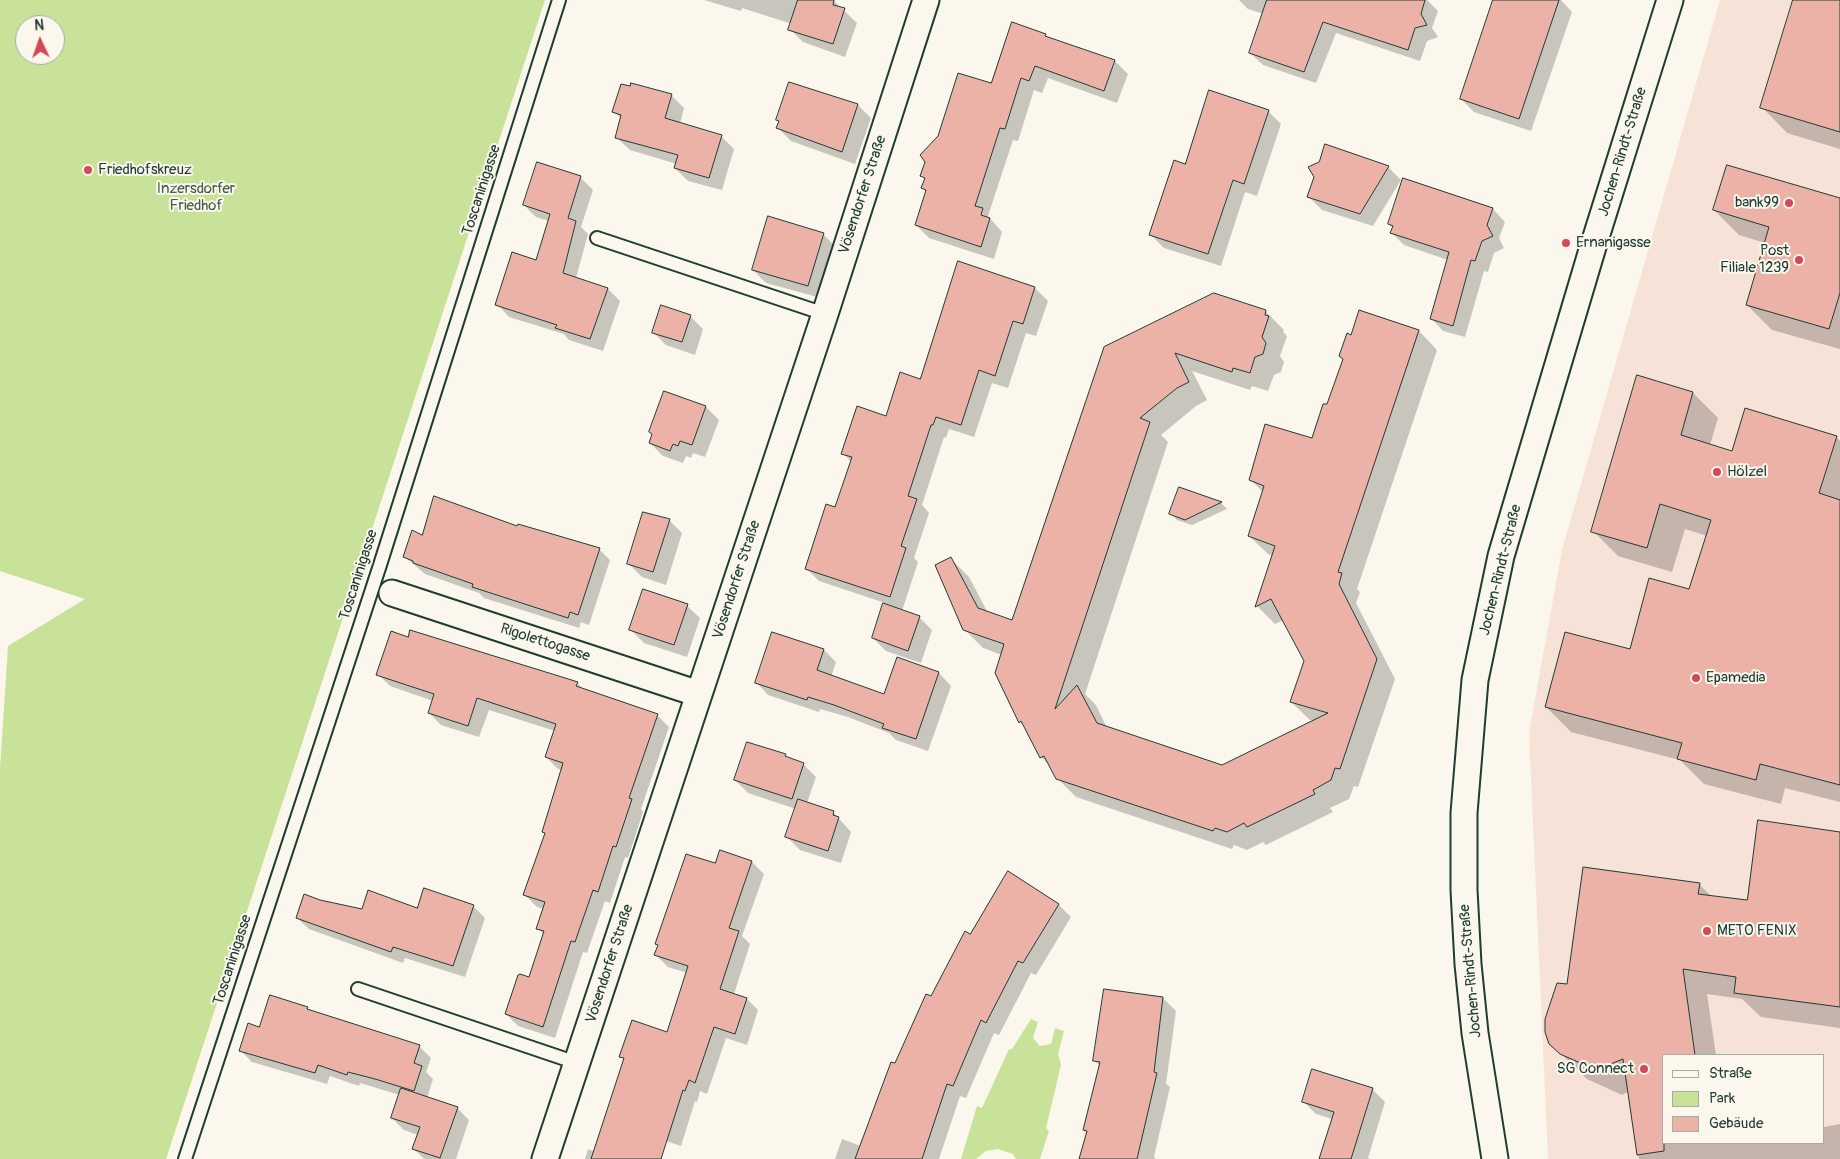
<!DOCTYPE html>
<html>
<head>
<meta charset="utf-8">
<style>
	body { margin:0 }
	#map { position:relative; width:1840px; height:1159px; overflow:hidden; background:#fbf7ec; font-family:Pangolin,sans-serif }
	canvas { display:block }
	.legend { position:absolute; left:1662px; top:1054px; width:162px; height:90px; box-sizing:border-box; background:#fbf7ec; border:1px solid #a3ada2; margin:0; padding:6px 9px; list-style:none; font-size:15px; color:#1f3d34 }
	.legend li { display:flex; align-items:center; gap:10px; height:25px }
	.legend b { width:25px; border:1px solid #a3ada2 }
	.north { position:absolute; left:15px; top:15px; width:50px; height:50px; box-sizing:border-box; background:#fbf7ec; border:1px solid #a3ada2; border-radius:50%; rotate:357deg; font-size:14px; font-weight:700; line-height:20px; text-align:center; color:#1f3d34 }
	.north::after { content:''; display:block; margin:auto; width:18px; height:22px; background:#d1495b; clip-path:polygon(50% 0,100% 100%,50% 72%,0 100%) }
</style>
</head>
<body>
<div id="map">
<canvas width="1840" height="1159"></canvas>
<ul class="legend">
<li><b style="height:6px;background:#fbf7ec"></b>Straße</li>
<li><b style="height:14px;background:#c9e299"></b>Park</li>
<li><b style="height:14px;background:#ecb2a7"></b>Gebäude</li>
</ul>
<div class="north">N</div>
</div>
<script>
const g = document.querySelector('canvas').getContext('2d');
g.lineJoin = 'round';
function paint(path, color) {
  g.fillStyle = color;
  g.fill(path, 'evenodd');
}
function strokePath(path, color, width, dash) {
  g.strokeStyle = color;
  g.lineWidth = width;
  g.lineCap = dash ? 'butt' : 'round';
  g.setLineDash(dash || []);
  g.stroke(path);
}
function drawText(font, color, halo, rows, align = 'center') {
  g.font = font + ' Pangolin,sans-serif';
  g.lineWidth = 4;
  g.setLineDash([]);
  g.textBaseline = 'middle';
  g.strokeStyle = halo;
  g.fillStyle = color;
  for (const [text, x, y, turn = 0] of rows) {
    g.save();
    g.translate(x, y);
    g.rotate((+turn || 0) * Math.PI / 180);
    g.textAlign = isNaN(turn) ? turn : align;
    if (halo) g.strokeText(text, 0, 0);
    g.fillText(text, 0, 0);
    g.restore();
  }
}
paint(new Path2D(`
	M1720 0H1840V1159H1548L1529 733 1562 550ZM1664 1055H1824V1143H1664Z`), '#f6e2d7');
paint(new Path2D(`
	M0 0H545L166 1159H0V768L8 646 85 599 0 571ZM25 25H55V55H25Z
	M1031 1019 1038 1022 1033 1038 1040 1046 1051 1044 1055 1028 1064 1031 1058 1054 1061 1065 1046 1128 1049 1131 1040 1159H1016L1013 1154 998 1149 986 1151 976 1159H961L977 1106 982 1108 1009 1049H1012Z`), '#c9e299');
paint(new Path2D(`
	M704 0H833L857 23 845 57 803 42 790 29 792 24 742 8 741 11Z
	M1239 0H1427L1438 11 1432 28 1438 37 1427 41 1420 61 1336 33 1316 83 1263 65 1250 53 1264 14 1248 9Z
	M1495 0H1561L1572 12 1531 131 1474 112 1461 99Z
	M1795 0H1840V149L1787 133 1762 107Z
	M1045 35 1049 39 1115 61 1128 74 1117 103 1048 78 1042 93 1034 90 1018 141 1013 140 988 216 1002 232 994 259 929 238 916 225 927 192 923 188 925 179 922 176 991 85Z
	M790 83 858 105 871 118 855 164 791 141 778 128 780 122 778 120Z
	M671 95 684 108 680 124 721 136 734 149 722 190 688 181 675 168 677 164 630 150 617 138 622 119 614 112Z
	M1268 111 1281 124 1257 196 1245 192 1221 266 1164 248 1151 235 1186 165Z
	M1388 167 1401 180 1373 226 1322 210 1309 197Z
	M580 177 593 190 581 227 588 234 576 278 608 289 620 301 603 351 569 340 564 334 509 317 497 304 537 261 549 221 536 217 524 205Z
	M1404 180 1493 209 1505 222 1499 238 1504 248 1494 253 1488 272 1484 271 1465 337 1443 331 1431 318 1448 260 1404 245 1392 233 1393 228 1389 224Z
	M1840 200V349L1772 330 1747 305 1765 243 1739 235 1714 210Z
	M823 234 836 247 821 298 766 283 753 270Z
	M1035 288 1048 301 1036 336 1026 333 1008 388 992 383 974 437 949 429 946 438 944 437 922 505 929 513 914 558 918 562 902 611 919 617 932 630 921 663 886 651 873 638 885 603 819 581 806 568 836 508 851 462 843 453 887 417 920 380Z
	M1265 311 1284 330 1283 332 1287 336 1280 356 1284 362 1281 372 1274 375 1268 391 1252 386 1250 390 1192 371 1207 400 1196 406 1161 435 1168 442 1085 694 1096 705 1107 728 1222 766 1314 721 1310 720 1291 702 1305 661 1284 620 1275 624 1257 606 1273 556 1268 554 1249 536 1263 492 1250 479 1312 439 1328 406 1352 337 1419 331 1437 350 1357 589 1360 592 1356 603 1395 679 1358 787 1354 786 1349 799 1330 808 1333 812 1266 845 1263 842 1247 850 1234 845 1232 849 1076 797 1057 778 1051 767 1041 757 1027 729 1020 722 1002 655 983 648 964 629 951 559 969 577 988 613 1013 621 1105 348Z
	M690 316 703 329 695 355 666 345 653 332Z
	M665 392 706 407 719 420 705 457 693 453 691 458 686 456 683 463 663 456 650 443Z
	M1693 393 1718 418 1710 445 1733 452 1836 437 1840 441V802L1785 788 1781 804 1704 784 1680 760 1571 732 1546 707 1631 651 1689 590 1707 536 1685 529 1672 572 1618 556 1593 531Z
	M1180 489 1221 503 1227 509 1192 525 1177 520 1171 514Z
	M669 520 682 533 666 585 642 577 629 564Z
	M518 528 599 549 610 560 589 625 581 622 579 628 484 598 479 593 425 574 405 557Z
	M687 606 700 618 687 657 644 643 631 630Z
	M824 650 836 662 831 677 885 695 898 659 939 673 951 686 928 751 896 740 889 733 848 717 820 709 819 712 768 695 756 682Z
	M378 674 577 683 584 690 657 715 669 727 641 809 643 812 628 858 625 857 610 903 605 901 587 953 583 952 555 1038 518 1026 506 1014 530 979 544 935 538 928 544 909 537 907 525 895 546 834 544 832 562 770 558 769 546 757 555 731 489 710 479 737 441 725 429 713 433 701 390 686Z
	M785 755 788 759 803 764 816 777 807 803 833 812 851 832 841 863 800 850 787 837 796 809 748 793 735 780Z
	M1840 833V1028L1761 1017 1742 999 1707 994 1716 1055H1664V1143H1824V1127L1840 1124V1159H1639L1629 1091 1622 1095 1587 1079 1550 1043 1568 986 1699 884 1712 897 1748 902Z
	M752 862 764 874 742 936 750 944 734 994 747 999 758 1010 747 1045 726 1038 707 1094 700 1091 697 1102 695 1101 681 1146 666 1141 640 1159H585L588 1149 593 1151 598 1140 624 1060 620 1056 667 1033 687 973 668 967 656 955 659 946 657 944 716 865Z
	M320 901 363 910H418L473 906 485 918 465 977 405 958 403 963 309 929 297 918Z
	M1058 904 1071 917 1036 975 1031 973 999 1035 994 1033 966 1098 960 1096 939 1159H835L842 1139 861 1146 896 1065 931 998 971 936Z
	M1163 998 1176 1011 1166 1084 1170 1087 1154 1157 1156 1159H1081L1088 1134 1084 1130 1100 1066 1095 1061Z
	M307 1008 311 1012 419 1046 431 1058 426 1072 433 1079 427 1098 457 1108 469 1120 456 1159H424L414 1149 418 1135 404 1130 392 1118 400 1095 360 1083 359 1086 330 1076 327 1084 252 1062 240 1050 260 1028Z
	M1372 1089 1385 1102 1368 1158 1371 1159H1320L1332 1119 1316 1114 1303 1101Z`), '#0003');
const building = new Path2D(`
	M798 0H834L833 5 845 8 833 44 788 30Z
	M1267 0H1425L1421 14 1427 25 1415 28 1408 50 1323 22 1304 72 1249 53Z
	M1493 0H1559L1519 119 1460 99Z
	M1793 0H1840V132L1760 108Z
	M1012 22 1046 34 1045 36 1115 60 1104 91 1035 66 1029 81 1021 78 1005 129 1000 128 975 206 983 208 981 215 990 218 981 247 915 225 926 190 921 188 925 178 920 176 925 162 920 155 938 136 958 73 991 83Z
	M789 82 858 104 842 152 776 128 779 121 776 120Z
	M631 83 672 94 665 118 722 135 709 178 674 168 678 155 615 138 621 115 612 112 621 84 630 86Z
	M1209 90 1269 110 1244 184 1233 180 1208 254 1149 235 1174 160 1185 164Z
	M1325 144 1389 166 1360 214 1307 197 1314 177 1308 167 1319 162Z
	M537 162 581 176 568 218 576 221 563 273 608 288 590 339 555 328 557 325 495 305 512 252 536 260 550 214 523 205Z
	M1727 165 1840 198V293L1829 329 1746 305 1769 227 1713 210Z
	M1403 178 1493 208 1487 225 1493 236 1482 241 1475 261 1471 260 1453 326 1430 319 1449 252 1390 233 1393 226 1388 224Z
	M768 216 824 233 808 286 752 270Z
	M958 261 1035 287 1023 324 1013 321 995 376 979 370 961 425 936 417 933 425H931L908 496 917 499 901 546 906 548 890 597 805 569 826 504 835 507 852 457 841 454 857 406 886 416 900 372 920 379Z
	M1214 293 1266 310 1265 315 1269 316 1262 337 1266 343 1263 354 1255 357 1250 373 1233 368 1232 372 1175 353 1189 382 1177 388 1140 418 1150 422 1055 709 1077 685 1097 723 1222 765 1328 713 1290 702 1304 661 1271 599 1255 607 1275 546 1248 536 1264 486 1249 480 1265 424 1312 438 1323 404H1327L1343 359 1339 356 1347 333 1351 335 1359 310 1419 330 1338 572 1342 573 1339 584 1377 659 1340 769 1335 768 1331 780 1313 790 1315 794 1247 827 1244 823 1227 832 1215 828 1213 831 1056 779 1044 756 1040 758 1021 721 1019 723 995 673 1004 644 963 630 935 565 951 557 978 608 1012 620 1104 347Z
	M661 305 691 315 682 342 652 333Z
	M1637 375 1693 392 1681 435 1732 451 1745 408 1837 436 1819 493 1840 500V785L1760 764 1756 780 1677 759 1682 743 1545 707 1565 632 1630 649 1649 578 1689 589 1711 520 1660 504 1647 548 1591 532Z
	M664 391 706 406 692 445 680 441 678 446 673 444 670 451 649 443 652 434 649 432Z
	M1179 487 1222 502 1185 520 1169 514Z
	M434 496 517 526 518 524 600 548 578 615 570 612 568 618 472 587 473 584 413 563V561L403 557 412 530 422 535Z
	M643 512 670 519 653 572 627 564Z
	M643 589 688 604 674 645 629 630Z
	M883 603 920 616 908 651 872 638Z
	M410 630 578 682 576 686 658 714 629 798 632 799 616 847 613 846 598 892 593 890 575 942 571 941 543 1027 505 1014 518 975 520 974 529 977 544 931 536 929 545 902 523 895 545 833 542 832 563 763 545 757 556 724 477 698 468 726 428 713 434 694 376 675 391 631 408 637Z
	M772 632 824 649 817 670 884 694 897 657 939 672 916 739 882 728 884 724 834 705 808 697 807 700 755 683Z
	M747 742 786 754 785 756 804 763 792 799 734 780Z
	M798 799 834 811 833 815 839 817 828 851 785 837Z
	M1758 820 1840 832V1007L1734 993 1736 977 1683 969 1695 1055H1664V1151L1637 1155 1623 1059 1596 1070 1560 1054 1549 1044 1545 1032V1019L1557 983 1567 984 1583 867 1700 883 1698 894 1747 900Z
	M720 850 752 861 729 928 739 931 720 989 747 998 735 1034 714 1027 695 1083 689 1080 685 1091 683 1090 661 1159H591L624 1058 619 1057 632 1020 667 1032 688 966 654 955 658 945 655 944 686 854 715 863Z
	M1008 871 1059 904 1023 963 1018 961 986 1023 981 1020 953 1086 947 1084 922 1159H855L891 1062 895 1063 926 994 931 996 965 931 970 934Z
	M424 888 474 905 453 966 393 947 391 952 296 918 304 894 320 900 362 909 368 890 417 908Z
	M1104 989 1163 997 1154 1072 1157 1073 1137 1159H1079L1087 1131 1083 1130 1100 1062 1093 1061Z
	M270 995 308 1007 307 1009 420 1045 414 1063 422 1066 414 1091 375 1079 348 1072 347 1075 318 1065 315 1073 239 1051 248 1023 259 1027Z
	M1312 1069 1373 1088 1351 1159H1319L1334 1112 1302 1102Z
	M401 1088 458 1107 440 1158 412 1149 420 1127 391 1118Z`);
paint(building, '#ecb2a7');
strokePath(building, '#1f3d34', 1);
const lane = new Path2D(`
	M597 238 825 314
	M358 989 577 1063
	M185 1159 380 565 559 0`);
const street = new Path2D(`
	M392 593 699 694
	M545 1159 825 314 926 0
	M1495 1159 1475 1033 1468 964 1464 890V813L1475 680 1501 556 1592 250 1670 0`);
strokePath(lane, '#1f3d34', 16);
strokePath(street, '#1f3d34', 29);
strokePath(lane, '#fbf7ec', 12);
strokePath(street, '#fbf7ec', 25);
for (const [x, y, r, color] of [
	[88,170,5,"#d1495b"],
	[1789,203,5,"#d1495b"],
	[1566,243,5,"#d1495b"],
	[1799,260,5,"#d1495b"],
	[1717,472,5,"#d1495b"],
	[1696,678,5,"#d1495b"],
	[1707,931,5,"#d1495b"],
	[1644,1069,5,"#d1495b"]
]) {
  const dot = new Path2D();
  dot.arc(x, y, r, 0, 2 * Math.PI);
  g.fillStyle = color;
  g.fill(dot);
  strokePath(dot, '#fbf7ec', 2);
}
drawText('15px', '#1f3d34', '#fbf7ec', [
	["Jochen-Rindt-Straße",1623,152,-73],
	["Toscaninigasse",482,190,-72],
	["Vösendorfer Straße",863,195,-72],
	["Jochen-Rindt-Straße",1501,570,-76],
	["Toscaninigasse",359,575,-72],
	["Vösendorfer Straße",737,580,-72],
	["Rigolettogasse",545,643,18],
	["Toscaninigasse",233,960,-72],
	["Vösendorfer Straße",610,964,-72],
	["Jochen-Rindt-Straße",1471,971,-95]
]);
drawText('15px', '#1f3d34', '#fbf7ec', [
	["Friedhofskreuz",98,170],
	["bank99",1779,203,"right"],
	["Ernanigasse",1576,243],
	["Post",1789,251,"right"],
	["Filiale 1239",1789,268,"right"],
	["Hölzel",1727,472],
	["Epamedia",1706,678],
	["METO FENIX",1717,931],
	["SG Connect",1634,1069,"right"]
], 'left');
drawText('15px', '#415e48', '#fbf7ec', [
	["Inzersdorfer",196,189],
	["Friedhof",196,206]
]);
</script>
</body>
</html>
